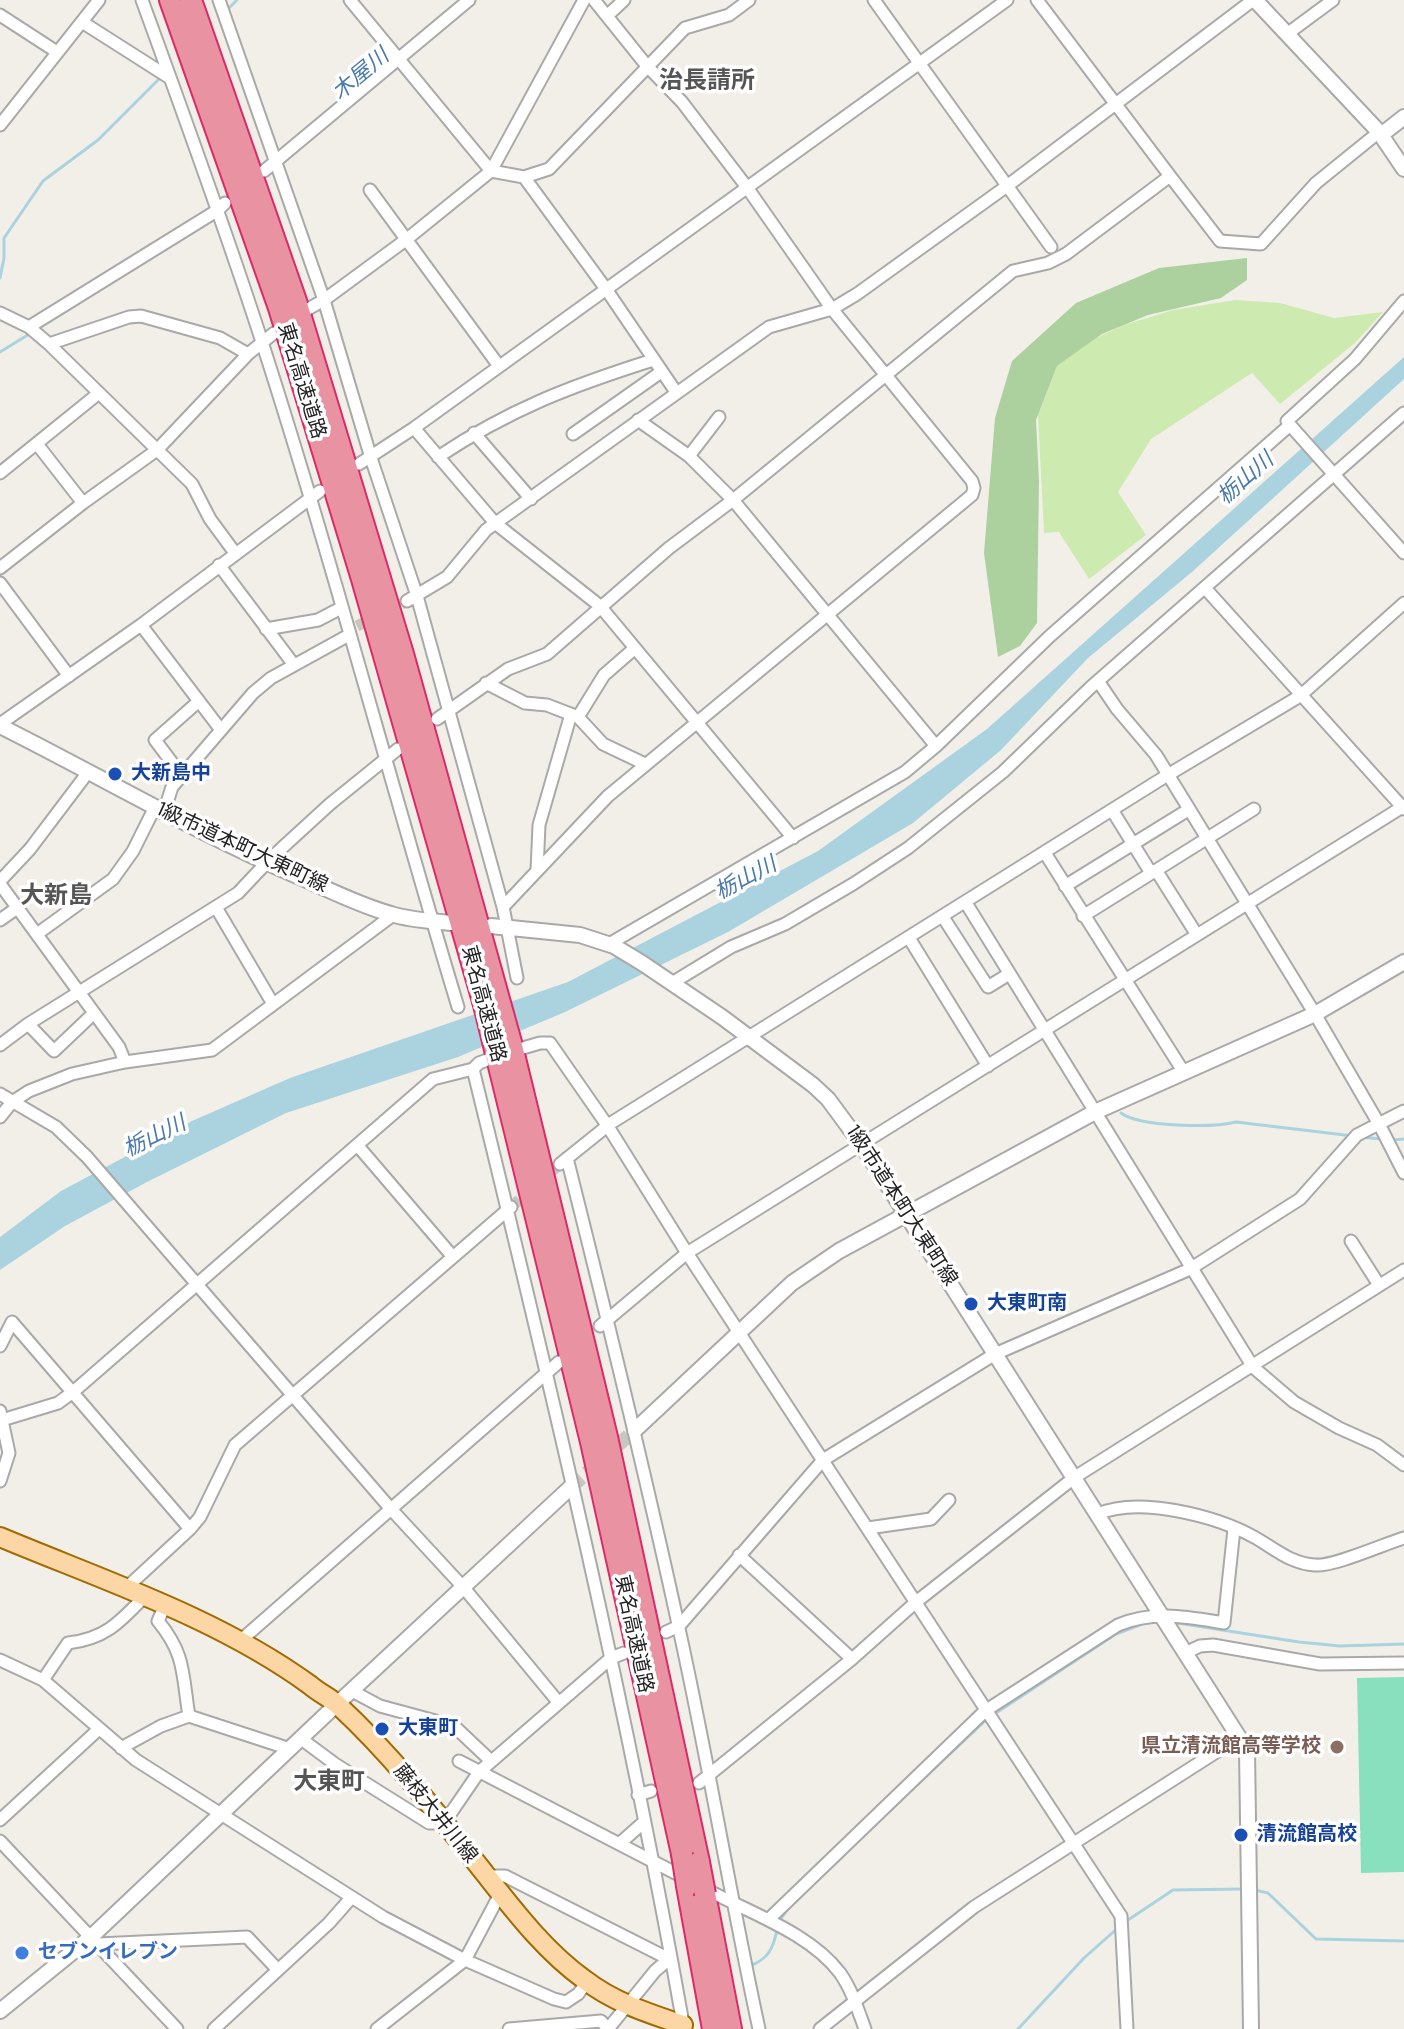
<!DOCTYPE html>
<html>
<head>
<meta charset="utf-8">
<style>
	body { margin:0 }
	canvas { display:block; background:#f2efe9 }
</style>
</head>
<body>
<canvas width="1404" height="2029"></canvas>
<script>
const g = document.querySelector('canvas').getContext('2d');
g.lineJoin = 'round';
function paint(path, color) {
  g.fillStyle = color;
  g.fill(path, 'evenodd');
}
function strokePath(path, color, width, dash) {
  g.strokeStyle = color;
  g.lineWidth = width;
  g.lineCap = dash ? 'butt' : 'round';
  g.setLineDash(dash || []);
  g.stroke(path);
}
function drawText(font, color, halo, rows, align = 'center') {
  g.font = font + ' "DM Sans","Noto Sans JP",sans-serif';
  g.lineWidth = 7;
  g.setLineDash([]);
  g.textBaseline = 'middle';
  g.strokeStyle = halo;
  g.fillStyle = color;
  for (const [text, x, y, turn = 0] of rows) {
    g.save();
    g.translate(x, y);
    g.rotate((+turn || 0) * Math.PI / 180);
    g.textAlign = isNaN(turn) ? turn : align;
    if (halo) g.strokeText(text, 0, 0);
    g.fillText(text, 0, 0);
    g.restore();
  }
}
paint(new Path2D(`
	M1235 300 1280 303 1334 318 1383 312 1355 343 1280 404 1252 373 1151 439 1118 492 1146 535 1089 579 1059 532 1044 533 1038 415 1057 366 1096 338 1124 325 1173 310Z`), '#cdebb0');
paint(new Path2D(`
	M1247 258V280L1221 298 1148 315 1102 334 1057 366 1036 420 1039 481 1037 623 1020 646 998 657 984 553 995 418 1012 361 1076 303 1159 268Z`), '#add19e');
paint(new Path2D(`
	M1404 1677V1872L1361 1873 1357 1678Z`), '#88e0be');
paint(new Path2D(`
	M1404 357V379L1192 572 1088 658 1001 750 913 823 728 932 565 1012 458 1057 286 1113 147 1182 65 1226 0 1270V1237L61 1191 192 1121 290 1078 568 982 818 851 987 729Z`), '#aad3df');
strokePath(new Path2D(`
	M227 10 237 0
	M0 278 4 258V238L43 181 98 140 162 76
	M37 329 207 223
	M0 352 31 333
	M1121 1113C1140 1127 1212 1128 1236 1122L1353 1136
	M1361 1137 1381 1139
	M1393 1140 1404 1139
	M1171 1622 1299 1642 1340 1646 1404 1644
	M993 1715 1116 1634 1145 1623 1159 1622
	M844 1854 987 1719
	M1255 1890 1268 1893 1316 1939 1404 1941
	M1125 1922 1173 1890 1243 1889
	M778 1923 790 1906
	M750 1966C768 1959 773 1949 777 1930
	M1018 2029 1084 1958 1119 1927`), '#aad3df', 3);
strokePath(new Path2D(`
	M357 626 407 601
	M511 1207 560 1164`), '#c8c6c1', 11, [11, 5.5]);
strokePath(new Path2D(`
	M571 1487 635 1430`), '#c8c6c1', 14, [14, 7]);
const minor = new Path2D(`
	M142 0C183 113 225 227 262 342 333 562 391 786 458 1007
	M219 0 324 300 371 458 417 596 503 907 517 978
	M350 0 491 171 524 177 549 169 685 28 729 15 749 0
	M874 0 1051 247
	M1037 0 1170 176
	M0 15 57 52
	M607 16 624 0
	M82 22 170 78
	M1287 34 1333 0
	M0 125 99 0
	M264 171 469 0
	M524 177 606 289 676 392
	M370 190 499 366
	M308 309 324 300 407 239 491 171 584 0
	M0 313 29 327 49 344 192 484 210 519 235 553
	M29 327 218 210 225 203
	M49 344 129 317 141 316 220 338 248 354
	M638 420 689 456 733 500 936 746
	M1290 425 1404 553
	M414 428 495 523 600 606 793 838
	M474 433 531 499
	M573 434 661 372
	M37 444 83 503
	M689 456 719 417
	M438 457C510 409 571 386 653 360
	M359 464 414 428 1007 0
	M0 473 99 393
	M219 565 294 665
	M0 568 83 503 157 450 248 354 274 333
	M0 583 69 676
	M1205 588 1404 809
	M407 601 447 577 486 530 769 327 832 309 857 294 1007 186 1253 0
	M141 625 221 730
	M266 629 318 620 341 608
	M1098 681 1117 709 1156 755 1315 1014 1379 1124 1404 1173
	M486 683 525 703 547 705 578 717 603 744 645 764
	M578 717 604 675 635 648
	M437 719 508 669 547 654 669 548 733 500 1013 271 1048 263 1066 254 1170 176 1220 241 1261 244 1316 183 1379 132
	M0 724 141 625 320 491
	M182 776 155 740 199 701
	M1112 810 1151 873
	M164 812 172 787 253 693 271 678 349 635
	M1045 853 1183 1071
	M1156 870 1197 935
	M537 871 539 825 571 714
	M0 881 30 849 89 771
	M0 884 119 1047 125 1062
	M1065 886 1188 810
	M966 903 1253 1367 1294 1402 1339 1428 1377 1445 1404 1465
	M503 907 608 796 972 495 974 488 972 481 832 309 746 186 682 102 647 66 594 0
	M217 909 273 1004
	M1083 916 1254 809
	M943 917 988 987 1009 974
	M0 920 17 908
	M37 934 113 879 133 851 155 807
	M909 938 988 1066
	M609 944 905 772 936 746 1050 636 1290 425 1287 421 1355 359 1404 301
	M672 983 731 947 785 924 853 884 908 848 1003 772 1091 687 1404 413
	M28 1024 54 1051 94 1013
	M0 1045 28 1024 238 893 271 858 330 804 398 749
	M523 1048 540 1043H550L607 1125 687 1253 1121 1916 1127 2029
	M473 1069C551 1387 627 1706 684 2029
	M0 1094 56 1127 87 1157 390 1508 464 1588 559 1703
	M0 1117 12 1102 29 1091 72 1074 125 1062 212 1050 393 915
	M358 1146 453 1257
	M567 1158C606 1313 644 1468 678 1624 708 1759 730 1895 759 2029
	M560 1164 611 1123 1166 776 1300 696 1404 603
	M1351 1241 1379 1285
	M600 1326 687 1253 1404 806
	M0 1346 12 1322 190 1529
	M0 1411 9 1453 0 1481
	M2 1420 58 1403 73 1392 433 1079 473 1069 479 1063 487 1060
	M1098 1514C1139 1496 1216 1516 1254 1537 1274 1548 1291 1564 1315 1565 1333 1567 1384 1544 1404 1538
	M868 1528 931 1519 949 1500
	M739 1555 852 1659
	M125 1589 190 1529 200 1517 235 1445 511 1207
	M165 1605 158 1621C186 1655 182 1674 189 1716
	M666 1632 679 1626 823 1460 995 1354 1190 1269 1300 1199 1357 1135 1404 1111
	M240 1641 559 1362
	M1187 1652 1200 1646 1213 1645 1320 1664 1404 1663
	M0 1660 43 1680 136 1760 383 1917 465 1960 554 1999 566 2002 578 1994 587 1982
	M43 1680 68 1643C105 1639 120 1622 144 1597
	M352 1691 380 1706 454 1726 491 1761
	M300 1738 335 1764 429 1823H444L479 1772 611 1658 624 1653
	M121 1748 161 1726 189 1716 290 1749
	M459 1761 685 1878
	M699 1783 852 1659 916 1602 1075 1477 1404 1270
	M638 1795 651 1791
	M0 1820 99 1729
	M0 1841 177 2029
	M619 1844 644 1822
	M486 1876H505L669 1959 655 1971 608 2029
	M704 1888C747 1912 809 1932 840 1973 852 1990 858 2010 865 2029
	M769 1919 985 1711 1118 1625C1154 1610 1187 1617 1224 1623L1234 1529
	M98 1944 247 1937 278 1970
	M214 2029 329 1923 351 1898
	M377 2029 465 1960 500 1894
	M509 2029 601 2021 608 2029
	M820 2029 974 1907 1224 1747 1243 1741`);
const tertiary = new Path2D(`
	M1255 0 1379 132 1404 169
	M1381 135 1404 117
	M0 726C98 775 193 831 295 875 326 888 358 905 391 914 410 920 431 921 451 923
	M491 926 580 935 614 946 642 963 722 1017 813 1085 828 1099 862 1145 1247 1750 1251 2029
	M635 1430 792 1283 839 1251 1095 1112 1315 1014 1404 962
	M0 2011 91 1937 337 1704 571 1487`);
const primary = new Path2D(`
	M0 1537C105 1581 218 1618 310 1685 319 1693 331 1698 339 1706 394 1757 440 1817 486 1875 516 1913 546 1952 585 1980 615 2003 648 2013 683 2025`);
const motorway = new Path2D(`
	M170 0 279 308 362 579 484 1005 591 1442 682 1854
	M191 0 296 301 403 654 512 1046 607 1437 699 1862
	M687 1886 713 2029
	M705 1894 731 2029`);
strokePath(minor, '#a9a9a9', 15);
strokePath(tertiary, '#a9a9a9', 18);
strokePath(primary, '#a06b00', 22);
strokePath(motorway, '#dc2a67', 24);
strokePath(minor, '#fff', 11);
strokePath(tertiary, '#fff', 14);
strokePath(primary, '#fcd6a4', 18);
strokePath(motorway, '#e892a2', 20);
const motorwayBridge = new Path2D(`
	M682 1854 687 1886
	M699 1862 705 1894`);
strokePath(motorwayBridge, '#dc2a67', 24, []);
strokePath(motorwayBridge, '#e892a2', 20);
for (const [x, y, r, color] of [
	[115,774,8,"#1a4fb4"],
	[971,1304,8,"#1a4fb4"],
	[382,1729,8,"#1a4fb4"],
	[1337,1747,8,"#8d6e63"],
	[1241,1835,8,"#1a4fb4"],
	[22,1953,8,"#3f7fe0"]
]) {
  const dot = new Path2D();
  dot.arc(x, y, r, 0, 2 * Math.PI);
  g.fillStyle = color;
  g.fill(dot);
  strokePath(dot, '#fff', 3);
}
drawText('20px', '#222', '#fff', [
	["東名高速道路",301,381,73],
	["1級市道本町大東町線",242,848,25],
	["東名高速道路",483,1004,75],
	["1級市道本町大東町線",901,1206,57],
	["東名高速道路",633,1634,78],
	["藤枝大井川線",435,1814,51]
]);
drawText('bold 20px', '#164399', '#fff', [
	["大新島中",131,774],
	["大東町南",987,1304],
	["大東町",398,1729],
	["清流館高校",1257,1835]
], 'left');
drawText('bold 20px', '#785e54', '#fff', [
	["県立清流館高等学校",1321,1747]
], 'right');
drawText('bold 20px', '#366cbe', '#fff', [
	["セブンイレブン",38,1953]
], 'left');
drawText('italic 22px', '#4a7aab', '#fff', [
	["木屋川",361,75,-40],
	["栃山川",1246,479,-41],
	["栃山川",746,879,-28],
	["栃山川",155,1137,-26]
]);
drawText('bold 24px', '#555', '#fff', [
	["治長請所",707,82],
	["大新島",56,897],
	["大東町",329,1783]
]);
</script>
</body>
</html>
